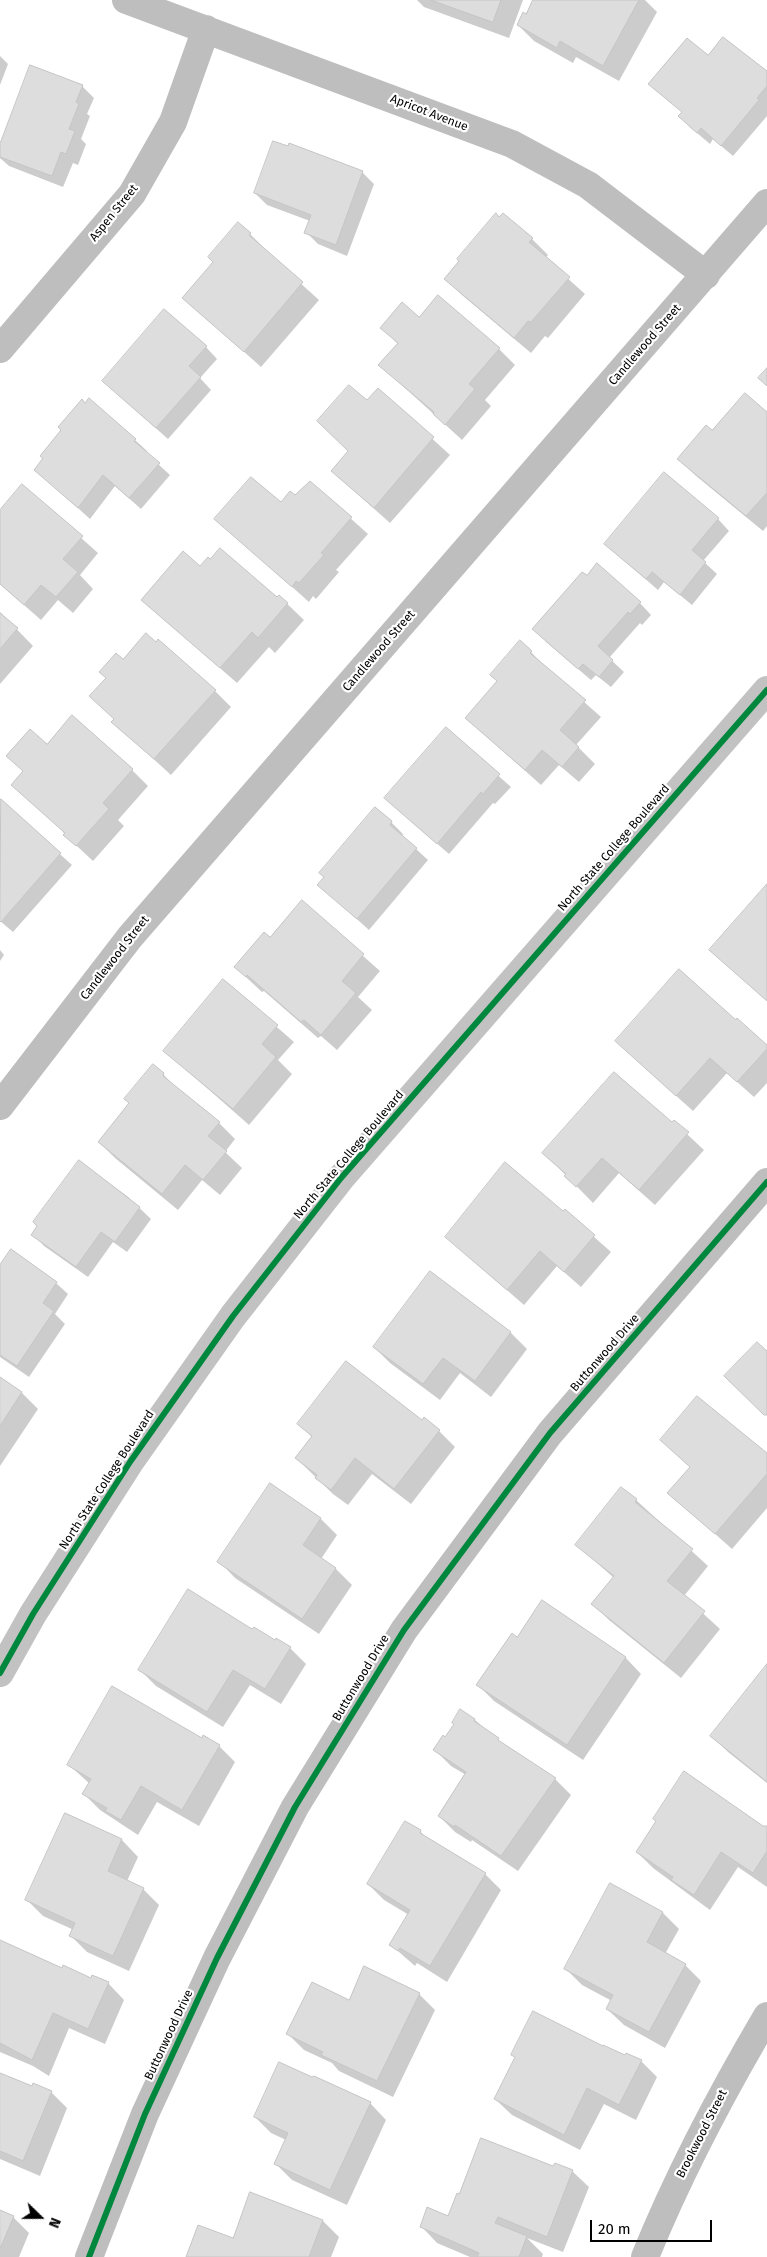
<!DOCTYPE html>
<html>
<head>
<meta charset="utf-8">
<style>
	body { margin:0 }
	#map { position:relative; width:767px; height:2257px; overflow:hidden; background:#fff; font-family:"Fira Sans",sans-serif }
	canvas { display:block }
	.north { position:absolute; left:15px; top:2192px; width:50px; height:50px; -webkit-text-stroke:4px #fff; paint-order:stroke; rotate:112deg; font-size:14px; font-weight:700; line-height:20px; text-align:center; color:#000 }
	.north::after { content:''; display:block; margin:auto; width:18px; height:22px; background:#000; clip-path:polygon(50% 0,100% 100%,50% 72%,0 100%) }
	.scale { position:absolute; left:590px; top:2220px; width:122px; height:22px; box-sizing:border-box; border:2px solid #000; border-top:0; padding-left:6px; font-size:15px; line-height:18px; white-space:nowrap; color:#000; -webkit-text-stroke:4px #fff; paint-order:stroke }
</style>
</head>
<body>
<div id="map">
<canvas width="767" height="2257"></canvas>
<div class="north">N</div>
<div class="scale">20 m</div>
</div>
<script>
const g = document.querySelector('canvas').getContext('2d');
g.lineJoin = 'round';
function paint(path, color) {
  g.fillStyle = color;
  g.fill(path, 'evenodd');
}
function strokePath(path, color, width, dash) {
  g.strokeStyle = color;
  g.lineWidth = width;
  g.lineCap = dash ? 'butt' : 'round';
  g.setLineDash(dash || []);
  g.stroke(path);
}
function drawText(font, color, halo, rows, align = 'center') {
  g.font = font + ' "Fira Sans",sans-serif';
  g.lineWidth = 4.5;
  g.setLineDash([]);
  g.textBaseline = 'middle';
  g.strokeStyle = halo;
  g.fillStyle = color;
  for (const [text, x, y, turn = 0] of rows) {
    g.save();
    g.translate(x, y);
    g.rotate((+turn || 0) * Math.PI / 180);
    g.textAlign = isNaN(turn) ? turn : align;
    if (halo) g.strokeText(text, 0, 0);
    g.fillText(text, 0, 0);
    g.restore();
  }
}
paint(new Path2D(`
	M417 0H523L509 38 424 7Z
	M535 0H645L657 12 619 81 576 57 573 63 534 41 518 25Z
	M0 56 8 64 0 85Z
	M708 57 767 73V116L733 156 713 139 710 144 691 128 679 116 683 113 650 84Z
	M82 86 94 98 87 114 90 116 81 139 86 144 78 165 73 163 63 187 9 166 0 158V147Z
	M362 172 374 184 347 256 318 244 306 232 310 221 267 205 255 193Z
	M250 234 266 250 265 251 319 300 261 367 184 298Z
	M532 239 548 255 545 258 585 294 548 338 545 336 531 353 462 295 446 279Z
	M420 318 499 349 515 365 485 400 491 406 462 440 380 365 398 344 382 328Z
	M206 347 217 359 200 378 211 390 168 439 115 392Z
	M378 389 450 455 390 523 332 471 349 451 367 402Z
	M767 414V526L763 531 695 475 679 459 712 432Z
	M135 440 147 451 145 452 170 475 141 509 115 486 90 519 36 470 44 459Z
	M310 482 368 534 336 570 339 572 316 599 313 596 309 602 216 519 282 504 295 496Z
	M23 486 98 553 80 575 93 589 73 613 58 600 41 620 0 584V512Z
	M718 519 729 531 703 561 717 574 692 605 664 582 658 590 605 544Z
	M210 561 277 599 279 596 304 620 275 653 269 647 237 683 142 600Z
	M640 603 651 615 642 625 640 623 609 658 624 672 611 687 596 675 591 680 545 641Z
	M0 612 33 646 0 684Z
	M531 652 546 668 601 717 576 745 595 764 579 782 559 765 541 785 466 718Z
	M123 660 215 691 231 707 171 775 113 722Z
	M446 729 511 787 495 804 493 803 449 854 397 809Z
	M47 745 132 770 148 786 118 820 124 826 93 861 65 835 24 772 8 756Z
	M1 801 72 865 13 932 0 921Z
	M391 822 403 834 402 836 428 860 369 930 331 896Z
	M767 886V1001L711 950Z
	M302 902 380 971 358 997 372 1010 337 1050 321 1036 318 1038 264 991 262 992 235 967 270 939Z
	M0 950 4 955 0 961Z
	M223 980 294 1042 278 1060 292 1074 249 1125 165 1051Z
	M736 1022 767 1047V1083L754 1097 727 1073 693 1111 633 1057Z
	M163 1074 179 1091 219 1123 235 1139 225 1152 242 1168 220 1195 202 1180 178 1210 115 1158 99 1142Z
	M674 1122 704 1150 655 1205 619 1173 593 1203 544 1153 672 1124Z
	M79 1162 127 1196 151 1219 127 1252 113 1242 88 1277 44 1246 33 1234Z
	M565 1211 611 1252 581 1287 557 1266 524 1305 446 1237Z
	M11 1251 56 1283 68 1294 55 1314 65 1324 29 1377 0 1357V1267Z
	M430 1272 511 1333 527 1349 491 1397 460 1373 440 1400 390 1363 374 1347Z
	M0 1378 22 1393 38 1409 0 1466Z
	M423 1422 439 1431 455 1447 411 1504 372 1474 348 1505 333 1494 296 1458 312 1437 299 1424Z
	M661 1440 767 1455V1508L732 1549 669 1493 691 1468Z
	M636 1500 708 1566 684 1596 720 1629 681 1678 609 1620 593 1604 614 1578 577 1545Z
	M321 1519 337 1535 321 1559 336 1569 352 1585 319 1634 235 1578 219 1561Z
	M252 1631 290 1648 306 1664 281 1704 250 1685 223 1727 156 1686 140 1670Z
	M625 1657 641 1674 583 1760 494 1701 478 1685Z
	M767 1666V1783L728 1752 712 1736Z
	M475 1720 506 1747 555 1779 571 1795 518 1871 472 1840 471 1842 455 1832 439 1816 466 1775 451 1766 435 1750Z
	M219 1746 235 1762 199 1826 157 1802 138 1835 100 1810 84 1794 90 1784 69 1765Z
	M65 1815 122 1840 138 1857 127 1881 143 1889 159 1905 129 1971 87 1952 71 1936 74 1930 43 1916 27 1900Z
	M764 1826 767 1827V1887L738 1867 710 1910 653 1868 637 1852Z
	M420 1831 428 1840 485 1874 501 1890 447 1982 417 1963 415 1966 391 1945 409 1915 384 1900 368 1884Z
	M610 1885 663 1913 679 1929 665 1954 685 1965 701 1981 665 2048 624 2025 607 2009 612 2001 582 1985 566 1969Z
	M0 1942 63 1970 108 1983 124 2000 105 2044 69 2028 49 2076 33 2066 0 2052Z
	M419 1994 435 2010 393 2097 339 2071 332 2063 304 2050 288 2034 349 2002Z
	M626 2057 641 2061 657 2077 636 2120 604 2104 580 2150 512 2115 495 2099Z
	M0 2074 33 2088 51 2092 67 2108 40 2176 0 2159Z
	M370 2103 386 2120 347 2205 292 2180 276 2164 286 2140 271 2133 255 2117Z
	M554 2168 572 2171 589 2187 563 2252 527 2238 543 2254 542 2257H470L437 2243 421 2226 449 2217Z
	M251 2194 323 2221 339 2237 331 2257H187L233 2239Z
	M0 2212 13 2217 29 2233 19 2257H0Z`), '#0003');
const building = new Path2D(`
	M431 0H501L493 22Z
	M533 0H639L603 66 560 41 557 48 517 25 523 12 526 14Z
	M723 37 767 71V86L757 98 759 100 721 146 701 128 697 133 678 116 682 112 648 84 687 38 708 55Z
	M30 65 83 85 76 102 79 104 69 129 75 131 66 154 61 152 52 176 0 157V144Z
	M273 141 288 146 289 143 363 171 336 245 304 233 311 215 254 193Z
	M496 213 499 217 503 213 533 238 529 242 570 277 531 322 528 321 514 338 444 279 459 261 457 259Z
	M238 222 251 233 249 235 303 282 244 352 182 298 213 262 208 257Z
	M438 295 500 348 469 384 475 389 445 425 433 414 434 412 378 365 398 343 380 328 402 302 419 317Z
	M164 309 207 346 189 366 201 377 156 428 102 381Z
	M767 368V386L758 378Z
	M349 385 367 400 378 388 434 437 374 508 331 471 348 451 317 421Z
	M745 393 767 412V493L746 516 677 459 706 425 712 430Z
	M89 398 136 439 134 441 160 463 129 498 103 475 78 508 34 470 43 458 40 456 61 430 58 427 82 399 85 403Z
	M664 472 719 518 692 550 706 562 680 595 652 572 646 579 604 544Z
	M251 477 281 502 290 491 295 495 310 481 352 517 321 553 324 555 299 583 296 581 292 587 214 519Z
	M22 484 83 536 63 559 78 572 56 597 41 585 24 605 0 584V510Z
	M220 548 277 597 279 595 288 603 258 638 252 632 220 668 141 600 183 551 200 566 208 557 210 559Z
	M597 563 641 602 630 614 628 612 598 646 613 660 599 677 583 664 578 669 532 629 582 572 587 575Z
	M0 613 18 628 0 649Z
	M146 633 156 642 158 639 216 690 154 759 111 722 114 719 89 696 106 678 99 672 116 653 123 659Z
	M520 640 532 651 530 653 586 700 560 730 579 747 562 767 542 750 525 770 465 718 497 681 490 675Z
	M72 715 133 769 103 803 109 809 76 846 63 835 65 833 11 785 23 771 6 756 30 729 47 744Z
	M446 727 500 774 483 794 481 792 437 844 384 798Z
	M1 799 61 853 1 922 0 921Z
	M375 807 392 821 390 825 417 848 357 919 317 885 324 877 319 873Z
	M767 884V1001L709 950Z
	M302 900 364 954 342 981 356 993 321 1035 304 1020 301 1022 247 975 246 977 234 967 264 932 270 937Z
	M679 969 736 1020 737 1018 767 1045V1049L737 1082 710 1058 676 1096 615 1041Z
	M223 979 278 1025 262 1044 276 1057 233 1109 163 1051Z
	M153 1064 164 1073 163 1076 220 1122 208 1136 227 1151 203 1180 185 1165 162 1194 98 1142 129 1103 124 1099Z
	M614 1072 672 1122 674 1120 689 1132 639 1190 602 1158 576 1187 564 1176 566 1174 542 1153Z
	M79 1160 140 1207 115 1242 101 1232 76 1267 31 1235 37 1226 33 1222Z
	M505 1162 563 1211 565 1209 595 1235 564 1272 540 1251 507 1290 445 1237Z
	M11 1249 57 1282 43 1303 54 1311 17 1366 0 1355V1265Z
	M430 1271 511 1332 475 1381 443 1358 423 1384 373 1347Z
	M757 1342 767 1351V1415H764L724 1376Z
	M346 1361 422 1420 424 1417 440 1430 394 1489 355 1458 331 1490 315 1478 317 1475 295 1458 312 1436 297 1424Z
	M0 1377 22 1392 0 1426Z
	M697 1396 767 1453V1474L715 1534 667 1493 690 1467 660 1440Z
	M270 1483 321 1518 303 1545 336 1568 302 1619 217 1562Z
	M621 1487 637 1499 635 1502 693 1549 667 1581 705 1611 664 1663 591 1604 614 1576 575 1545Z
	M188 1589 252 1629 254 1627 275 1640 276 1638 291 1647 265 1689 233 1670 207 1712 138 1670Z
	M542 1600 626 1657 567 1745 476 1685 512 1633 517 1637Z
	M767 1664V1782L710 1736Z
	M112 1686 202 1738 203 1735 220 1745 182 1810 141 1786 121 1820 105 1811 107 1808 82 1794 91 1779 67 1765Z
	M460 1709 475 1719 474 1721 499 1738 498 1740 556 1778 501 1856 455 1825 454 1827 438 1816 466 1772 433 1750 443 1735 445 1737 454 1724 452 1723Z
	M684 1771 763 1826H767V1851L753 1873 721 1852 694 1895 671 1880 673 1877 636 1852 656 1821 653 1819Z
	M65 1813 122 1839 108 1871 144 1888 113 1956 69 1936 75 1923 25 1900Z
	M405 1821 421 1830 420 1833 486 1873 430 1966 400 1948 398 1951 389 1945 410 1910 367 1884Z
	M610 1883 663 1912 647 1942 686 1964 649 2032 606 2009 613 1995 564 1969Z
	M0 1940 62 1968 63 1965 91 1978 92 1975 109 1982 88 2029 53 2013 32 2060 0 2043Z
	M364 1966 420 1993 377 2081 321 2055 323 2052 286 2034 312 1982 349 2000Z
	M533 2011 603 2046V2045L625 2055 626 2053 642 2060 619 2105 587 2088 564 2135 494 2099 515 2057 511 2055Z
	M279 2062 312 2077 314 2076 371 2102 330 2190 274 2164 288 2133 254 2117Z
	M0 2073 32 2086 33 2083 52 2091 23 2161 0 2151Z
	M481 2138 553 2166 555 2163 573 2170 547 2237 498 2217 495 2223 527 2236 519 2257H477L479 2253 420 2227 427 2207 448 2216 457 2193 459 2194Z
	M250 2192 323 2220 309 2257H186L198 2225 233 2238Z
	M0 2210 14 2216 0 2249Z`);
paint(building, '#ddd');
strokePath(building, '#c5c5c5', 1);
strokePath(new Path2D(`
	M126 0 512 144 588 185 706 275
	M0 349 132 194 173 122 206 29
	M0 1106 130 937 767 203
	M89 2257 145 2114 217 1958 295 1807 404 1630 550 1433 767 1182
	M645 2257C679 2173 721 2094 767 2016`), '#bebebe', 28);
strokePath(new Path2D(`
	M0 1673 33 1614 130 1462 233 1316 341 1178 767 690`), '#c2c2c2', 28);
strokePath(new Path2D(`
	M0 1673 33 1614 130 1462 233 1316 341 1178 767 690
	M89 2257 145 2114 217 1958 295 1807 404 1630 550 1433 767 1182`), '#00873e', 6);
drawText('12px', '#000', '#fff', [
	["Apricot Avenue",429,113,21],
	["Aspen Street",114,213,-51],
	["Candlewood Street",645,345,-49],
	["Candlewood Street",379,651,-49],
	["North State College Boulevard",614,848,-49],
	["Candlewood Street",115,958,-52],
	["North State College Boulevard",349,1155,-50],
	["Buttonwood Drive",605,1353,-49],
	["North State College Boulevard",107,1480,-57],
	["Buttonwood Drive",361,1678,-59],
	["Buttonwood Drive",169,2035,-65],
	["Brookwood Street",702,2134,-63]
]);
</script>
</body>
</html>
